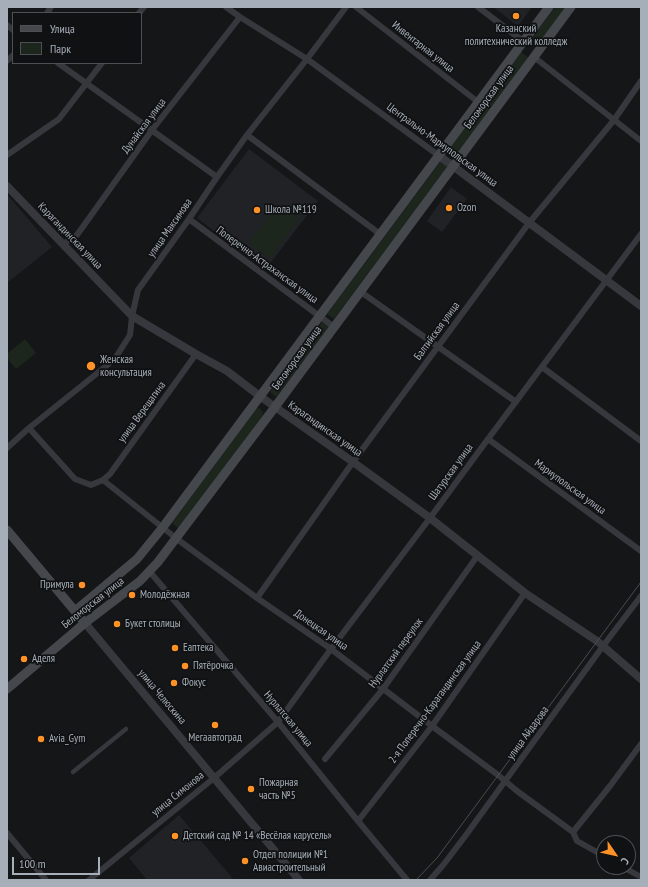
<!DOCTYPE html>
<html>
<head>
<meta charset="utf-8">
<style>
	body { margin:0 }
	#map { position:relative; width:648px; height:887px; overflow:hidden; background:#151618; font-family:"PT Sans Narrow",sans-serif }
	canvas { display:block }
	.frame { position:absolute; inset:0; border:8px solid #a6afb9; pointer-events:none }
	.legend { position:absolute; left:12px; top:12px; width:130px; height:52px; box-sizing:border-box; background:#101113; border:1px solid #4c5055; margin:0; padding:5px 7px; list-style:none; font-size:12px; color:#a6afb9 }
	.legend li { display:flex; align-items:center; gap:8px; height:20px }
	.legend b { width:20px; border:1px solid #4c5055 }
	.north { position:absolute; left:596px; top:835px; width:40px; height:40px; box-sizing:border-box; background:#101113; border:1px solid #4c5055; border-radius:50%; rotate:124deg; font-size:11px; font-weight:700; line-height:16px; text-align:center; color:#a6afb9 }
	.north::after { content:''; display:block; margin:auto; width:14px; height:18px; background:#ff9226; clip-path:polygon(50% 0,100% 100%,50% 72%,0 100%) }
	.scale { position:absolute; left:12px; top:857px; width:88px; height:18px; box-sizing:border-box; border:2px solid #a6afb9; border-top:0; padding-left:5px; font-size:12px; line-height:14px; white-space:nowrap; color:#a6afb9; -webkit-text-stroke:3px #101113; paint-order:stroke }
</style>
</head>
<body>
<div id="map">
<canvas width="648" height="887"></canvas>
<div class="frame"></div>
<ul class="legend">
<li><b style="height:5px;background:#44484d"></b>Улица</li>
<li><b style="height:11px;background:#1d261d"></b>Парк</li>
</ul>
<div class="north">С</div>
<div class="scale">100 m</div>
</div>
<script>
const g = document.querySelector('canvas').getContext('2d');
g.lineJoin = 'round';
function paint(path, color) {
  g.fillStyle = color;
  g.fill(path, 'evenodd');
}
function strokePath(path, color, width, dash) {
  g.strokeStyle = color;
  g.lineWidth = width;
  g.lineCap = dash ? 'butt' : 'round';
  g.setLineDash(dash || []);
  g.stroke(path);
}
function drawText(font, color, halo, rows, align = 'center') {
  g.font = font + ' "PT Sans Narrow",sans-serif';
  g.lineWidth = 3.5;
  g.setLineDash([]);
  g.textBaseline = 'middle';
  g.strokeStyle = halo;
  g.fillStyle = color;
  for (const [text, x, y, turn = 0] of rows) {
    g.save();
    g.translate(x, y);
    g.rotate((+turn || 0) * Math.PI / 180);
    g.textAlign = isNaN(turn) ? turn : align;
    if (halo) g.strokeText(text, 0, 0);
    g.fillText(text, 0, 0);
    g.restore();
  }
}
paint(new Path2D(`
	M493 7H532L518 26Z
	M249 149 318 201 265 270 197 218Z
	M451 187 467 199 442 232 427 221Z
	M7 194 52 247 7 283Z
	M179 815 234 880H147L129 858Z`), '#212225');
paint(new Path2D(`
	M555 7H566L537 47 530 41Z
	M520 51 529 58 455 158 446 151Z
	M441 161 448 166 334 319 327 314Z
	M280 205C284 206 297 214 297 218 298 219 297 221 297 222L273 254 270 257C263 255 255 249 250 244L251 240 277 206Z
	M322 322 329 327 276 397 270 392Z
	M25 339 36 353 16 369 7 358V354Z
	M259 408 263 412V415L179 529 172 523 256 409Z`), '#1d261d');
strokePath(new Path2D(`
	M73 772 126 729`), '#36383d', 4.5);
strokePath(new Path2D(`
	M226 7 240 17 307 59 438 155
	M356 7 478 102
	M478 7 523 41
	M47 13 51 7
	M139 13 144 7
	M7 25 13 30
	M534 57 641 141
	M7 61 13 55
	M58 63 217 177
	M247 135 380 234
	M7 155 59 119 102 63
	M189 219 334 327
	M63 244 77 235 152 130 240 17
	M361 292 516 402
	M542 367 641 441
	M29 428 75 479 91 485 103 480 177 539 257 598 331 649 432 726 498 775 517 791 573 832 577 841 604 856
	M488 439 641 551
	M7 448 29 428 105 367 116 357 130 335 132 316 138 290 189 219 217 177 247 135 307 59 346 7
	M103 480 110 474 196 354
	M150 572 278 722 358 821 407 880
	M257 598 353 462 529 223 614 120 641 81
	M325 759 383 689 478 555
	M358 821 432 726 525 593
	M573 832 610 786 641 744
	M7 833 46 880
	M623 867 641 877
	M89 880 214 778 278 722 331 649 430 518 488 439 641 234
	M430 880 444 864 466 835 603 646 641 596`), '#36383d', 6);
strokePath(new Path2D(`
	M438 155 641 306
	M7 186 132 316 196 354 227 371 261 397 353 462 430 518 525 593 597 641 641 679
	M85 623 299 880`), '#36383d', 8);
strokePath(new Path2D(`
	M7 530 85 623
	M75 611 137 559 163 527 549 7
	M7 689 85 623 140 581 158 562 275 407 571 7`), '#44484d', 9);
strokePath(new Path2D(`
	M416 880 437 858 641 582`), '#494d52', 1);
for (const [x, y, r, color] of [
	[516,16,4,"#ff9226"],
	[449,208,4,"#ff9226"],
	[257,210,4,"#ff9226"],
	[91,366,5,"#ff9226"],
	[82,585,4,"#ff9226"],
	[132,595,4,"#ff9226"],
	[117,624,4,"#ff9226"],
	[175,648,4,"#ff9226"],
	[24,659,4,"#ff9226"],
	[185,666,4,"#ff9226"],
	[174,683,4,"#ff9226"],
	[215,725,4,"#ff9226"],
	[41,739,4,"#ff9226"],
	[251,789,4,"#ff9226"],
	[175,836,4,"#ff9226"],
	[245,861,4,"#ff9226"]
]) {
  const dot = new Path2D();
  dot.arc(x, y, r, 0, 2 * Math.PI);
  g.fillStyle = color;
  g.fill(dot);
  strokePath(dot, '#101113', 1.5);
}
drawText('11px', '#a6afb9', '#101113', [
	["Казанский",516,29,"center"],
	["политехнический колледж",516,42,"center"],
	["Ozon",457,208],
	["Школа №119",265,210],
	["Женская",100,360],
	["консультация",100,373],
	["Примула",74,585,"right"],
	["Молодёжная",140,595],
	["Букет столицы",125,624],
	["Еаптека",183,648],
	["Аделя",32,659],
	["Пятёрочка",193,666],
	["Фокус",182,683],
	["Мегаавтоград",215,738,"center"],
	["Avia_Gym",49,739],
	["Пожарная",259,783],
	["часть №5",259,796],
	["Детский сад № 14 «Весёлая карусель»",183,836],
	["Отдел полиции №1",253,855],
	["Авиастроительный",253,868]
], 'left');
drawText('11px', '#a6afb9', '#101113', [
	["Инвентарная улица",423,47,38],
	["Беломорская улица",489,97,-54],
	["Дунайская улица",144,126,-53],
	["Центрально-Мариупольская улица",442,145,36],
	["улица Максимова",170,228,-55],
	["Карагандинская улица",70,236,46],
	["Поперечно-Астраханская улица",267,265,36],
	["Балтийская улица",437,331,-54],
	["Беломорская улица",297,358,-54],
	["улица Верещагина",142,412,-54],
	["Карагандинская улица",325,429,35],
	["Шатурская улица",451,472,-54],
	["Мариупольская улица",570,487,36],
	["Беломорская улица",93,603,-38],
	["Донецкая улица",321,630,35],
	["Нурлатский переулок",396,653,-54],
	["улица Челюскина",162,697,50],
	["2-я Поперечно-Карагандинская улица",435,702,-54],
	["Нурлатская улица",288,719,50],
	["улица Айдарова",528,733,-54],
	["улица Симонова",178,794,-39]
]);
</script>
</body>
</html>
